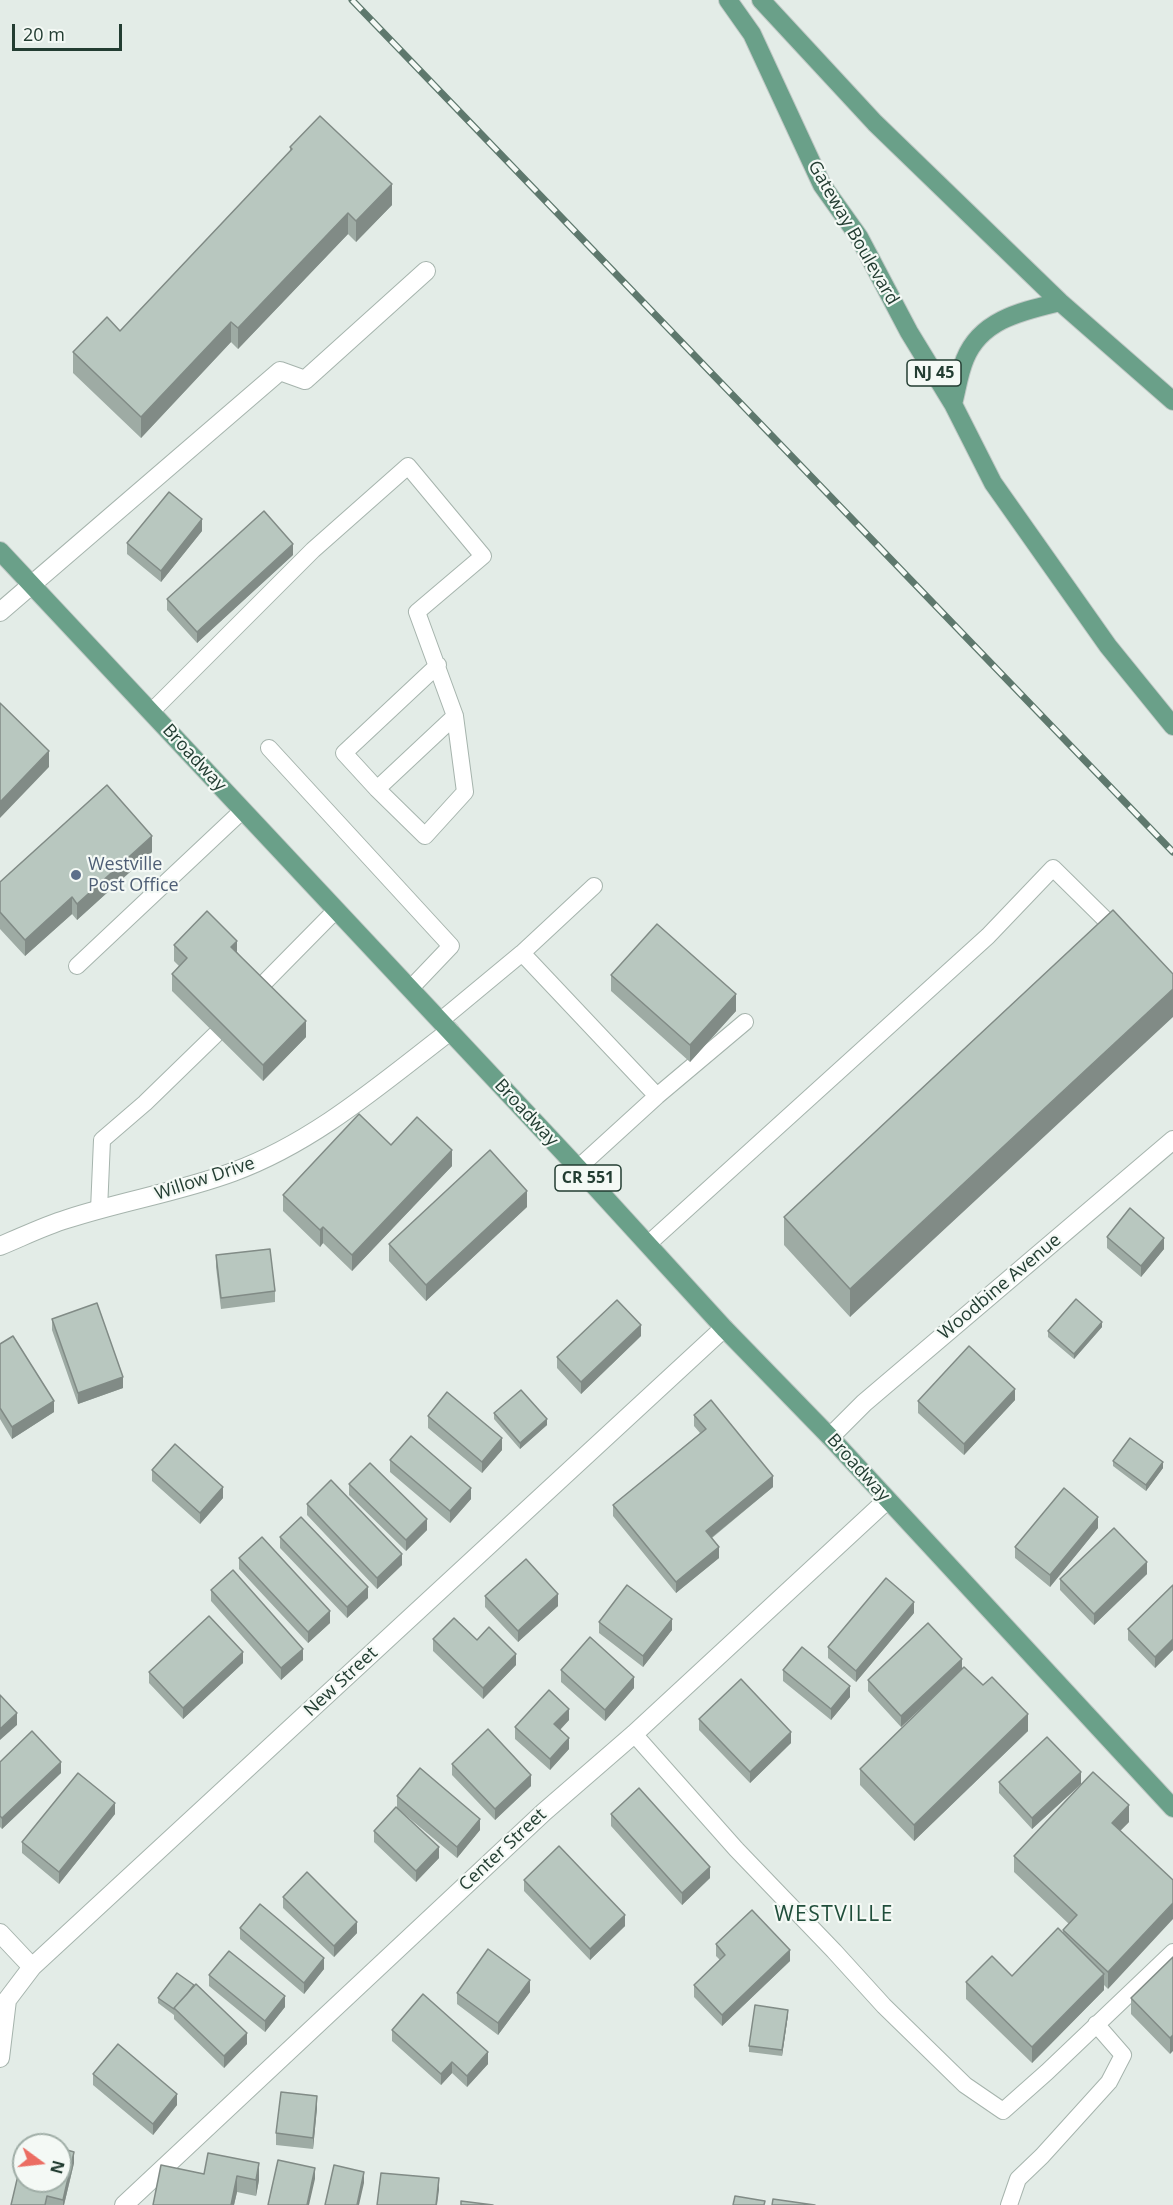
<!DOCTYPE html>
<html>
<head>
<meta charset="utf-8">
<style>
	body { margin:0 }
	#map { position:relative; width:1173px; height:2205px; overflow:hidden; background:#e3ece7; font-family:"Open Sans",sans-serif }
	canvas { display:block }
	.north { position:absolute; left:12px; top:2133px; width:60px; height:60px; box-sizing:border-box; background:#f4f9f5; border:2px solid #a0aea7; border-radius:50%; rotate:105deg; font-size:16px; font-weight:700; line-height:24px; text-align:center; color:#233d32 }
	.north::after { content:''; display:block; margin:auto; width:21px; height:27px; background:#eb6d62; clip-path:polygon(50% 0,100% 100%,50% 72%,0 100%) }
	.scale { position:absolute; left:12px; top:24px; width:110px; height:27px; box-sizing:border-box; border:3px solid #233d32; border-top:0; padding-left:8px; font-size:18px; line-height:21px; white-space:nowrap; color:#233d32; -webkit-text-stroke:4px #f4f9f5; paint-order:stroke }
</style>
</head>
<body>
<div id="map">
<canvas width="1173" height="2205"></canvas>
<div class="north">N</div>
<div class="scale">20 m</div>
</div>
<script>
const g = document.querySelector('canvas').getContext('2d');
g.lineJoin = 'round';
function strokePath(path, color, width, dash) {
  g.strokeStyle = color;
  g.lineWidth = width;
  g.lineCap = dash ? 'butt' : 'round';
  g.setLineDash(dash || []);
  g.stroke(path);
}
function paint(path, color) {
  g.fillStyle = color;
  g.fill(path, 'evenodd');
}
function drawText(font, color, halo, rows, align = 'center') {
  g.font = font + ' "Open Sans",sans-serif';
  g.lineWidth = 4.5;
  g.setLineDash([]);
  g.textBaseline = 'middle';
  g.strokeStyle = halo;
  g.fillStyle = color;
  for (const [text, x, y, turn = 0] of rows) {
    g.save();
    g.translate(x, y);
    g.rotate((+turn || 0) * Math.PI / 180);
    g.textAlign = isNaN(turn) ? turn : align;
    if (halo) g.strokeText(text, 0, 0);
    g.fillText(text, 0, 0);
    g.restore();
  }
}
const service = new Path2D(`
	M151 712 313 550 408 466 483 556 417 612 455 716 465 792 425 836 377 789 344 753 438 665
	M269 748 451 946 410 989
	M377 789 455 716
	M522 953 594 886
	M77 966 243 810
	M265 982 336 910
	M440 1021 522 953 657 1096 578 1168
	M657 1096 745 1022
	M99 1210 102 1140 145 1103 215 1035
	M648 1244 988 936 1053 868 1121 935
	M634 1734 736 1849 834 1951 884 2006 965 2085 1003 2111 1047 2072 1173 1952
	M1009 2205 1018 2179 1042 2156 1109 2082 1123 2055 1096 2024`);
const minor = new Path2D(`
	M0 612 280 371 305 380 426 271
	M0 1246C22 1237 44 1226 67 1219 122 1201 179 1192 233 1172 315 1142 382 1083 450 1031
	M830 1437 864 1403 1173 1140
	M0 1933 32 1967
	M0 2058 7 2000 32 1967 724 1328
	M124 2205 544 1812 634 1734 887 1500`);
const primary = new Path2D(`
	M728 0 752 34 822 185 859 237 909 332 953 404 993 483 1108 646 1173 726
	M761 0 875 123 1060 302 1173 401
	M953 404C957 389 959 373 965 359 981 319 1023 311 1060 302
	M0 551 578 1168 724 1328 830 1437 1173 1808`);
strokePath(service, '#a6b4ad', 18);
strokePath(minor, '#a6b4ad', 20);
strokePath(primary, '#c1c9c6', 20);
strokePath(service, '#fff', 16);
strokePath(minor, '#fff', 18);
strokePath(primary, '#6aa089', 18);
const rail = new Path2D(`
	M352 0 1173 852`);
strokePath(rail, '#5e786d', 7);
strokePath(rail, '#f4f9f5', 4.5, [14]);
paint(new Path2D(`
	M290 147 392 205 356 242 348 234 238 349 231 342 141 438 73 373V352L120 331 290 151Z
	M202 531 161 582 127 554V543Z
	M293 555 197 643 167 610V599Z
	M152 852 77 920 72 914 25 956 0 929V882Z
	M1113 910 850 1317 784 1245V1217Z
	M174 945 237 952 306 1037 263 1081 172 991V974L179 966 174 961Z
	M611 975 736 1011 690 1062 611 991Z
	M391 1145 452 1166 352 1271 323 1243 320 1247 283 1211V1195Z
	M527 1207 426 1301 389 1261V1244Z
	M1107 1237 1164 1249 1141 1277 1107 1248Z
	M216 1255 275 1291V1302L221 1309 216 1267Z
	M52 1319 123 1388 78 1404 52 1330Z
	M1102 1327 1074 1359 1048 1337V1331Z
	M641 1336 581 1394 557 1368V1357Z
	M0 1344 54 1412 12 1439 0 1419Z
	M1015 1400 964 1455 918 1413V1401Z
	M494 1413 547 1425 520 1449 494 1419Z
	M694 1415 773 1487 712 1538 719 1558 676 1593 613 1516V1505L700 1433 694 1426Z
	M428 1416 502 1450 482 1473 428 1428Z
	M390 1460 471 1499 450 1523 390 1472Z
	M1113 1461 1163 1468 1146 1491 1113 1466Z
	M152 1470 223 1498 200 1524 152 1481Z
	M349 1484 427 1530 406 1551 349 1495Z
	M307 1504 402 1565 377 1589 307 1515Z
	M1098 1528 1050 1587 1015 1558V1547Z
	M280 1537 368 1598 347 1618 280 1548Z
	M239 1558 330 1623 308 1643 239 1569Z
	M1147 1574 1094 1625 1060 1590V1579Z
	M1173 1585V1650L1155 1668 1128 1640V1629Z
	M211 1590 303 1660 281 1680 211 1601Z
	M485 1596 558 1606 518 1642 485 1607Z
	M914 1613 856 1682 828 1658V1647Z
	M599 1622 672 1630 643 1667 599 1633Z
	M433 1639 477 1640 516 1665 483 1699 433 1651Z
	M243 1663 183 1719 149 1683V1672Z
	M561 1670 634 1688 605 1721 561 1682Z
	M783 1670 850 1697 831 1720 783 1681Z
	M962 1670 1028 1731 914 1841 860 1785V1769L953 1678 901 1727 868 1691V1680Z
	M699 1719 791 1743 750 1783 699 1730Z
	M569 1720 560 1730 569 1749 550 1770 515 1739V1727Z
	M0 1762 61 1773 2 1829 0 1827Z
	M452 1764 531 1786 495 1820 452 1775Z
	M999 1782 1081 1784 1032 1829 999 1793Z
	M397 1796 480 1830 457 1858 397 1808Z
	M115 1814 59 1884 22 1853V1842Z
	M611 1814 710 1878 682 1905 611 1826Z
	M1129 1822 1120 1831 1108 1989 1104 1985V1990L1032 2063 966 1999V1982L1012 1976 1063 1933V1930L1069 1924 1014 1872V1856Z
	M374 1831 439 1858 416 1882 374 1842Z
	M524 1880 625 1926 590 1960 524 1891Z
	M283 1897 357 1933 334 1957 283 1908Z
	M240 1928 324 1969 304 1994 240 1939Z
	M716 1944 790 1961 722 2026 694 1997V1985L720 1960 716 1956Z
	M1173 1957 1170 2054 1131 2014V1998Z
	M209 1975 285 2007 265 2032 209 1986Z
	M194 1987 247 2044 224 2068 174 2019V2015L158 2003V1998Z
	M530 1992 498 2035 457 2004V1993Z
	M788 2015 782 2056 749 2052V2046Z
	M392 2030 488 2064 467 2087 452 2073 441 2085 392 2041Z
	M93 2074 177 2105 153 2135 93 2085Z
	M317 2108 313 2149 276 2145V2133Z
	M208 2153 259 2180 256 2196 237 2192 234 2205H153L204 2174Z
	M74 2163 64 2205H11Z`), '#9eaba4');
paint(new Path2D(`
	M392 184V205L356 242V221Z
	M348 213V234L238 349V328Z
	M231 322V342L141 438V417Z
	M202 519V531L161 582V571Z
	M293 544V555L197 643V632Z
	M49 751V767L0 818V802Z
	M152 836V852L77 920V904Z
	M72 897V914L25 956V940Z
	M237 941V957L231 947Z
	M1173 989V1017L850 1317V1289Z
	M736 994V1011L690 1062V1045Z
	M306 1021V1037L263 1081V1065Z
	M452 1150V1166L352 1271V1255Z
	M527 1191V1207L426 1301V1285Z
	M323 1227V1243L320 1247V1230Z
	M1164 1238V1249L1141 1277V1266Z
	M1102 1322V1327L1074 1359V1354Z
	M641 1325V1336L581 1394V1382Z
	M123 1377V1388L78 1404V1393Z
	M1015 1389V1400L964 1455V1444Z
	M54 1401V1412L12 1439V1427Z
	M547 1419V1425L520 1449V1443Z
	M502 1438V1450L482 1473V1462Z
	M1163 1462V1468L1146 1491V1485Z
	M773 1476V1487L706 1542V1531Z
	M223 1487V1498L200 1524V1513Z
	M471 1488V1499L450 1523V1511Z
	M1098 1517V1528L1050 1587V1575Z
	M427 1519V1530L406 1551V1540Z
	M719 1547V1558L676 1593V1582Z
	M402 1554V1565L377 1589V1578Z
	M1147 1562V1574L1094 1625V1614Z
	M368 1587V1598L347 1618V1607Z
	M558 1594V1606L518 1642V1631Z
	M914 1602V1613L856 1682V1671Z
	M330 1611V1623L308 1643V1632Z
	M672 1619V1630L643 1667V1656Z
	M1173 1639V1650L1155 1668V1657Z
	M303 1649V1660L281 1680V1668Z
	M243 1652V1663L183 1719V1708Z
	M516 1654V1665L483 1699V1688Z
	M962 1659V1670L901 1727V1716Z
	M634 1677V1688L605 1721V1710Z
	M850 1686V1697L831 1720V1709Z
	M569 1709V1720L554 1736V1724Z
	M17 1713V1725L0 1740V1729Z
	M1028 1714V1731L914 1841V1825Z
	M791 1732V1743L750 1783V1772Z
	M569 1738V1749L550 1770V1759Z
	M61 1762V1773L2 1829V1818Z
	M1081 1772V1784L1032 1829V1818Z
	M531 1775V1786L495 1820V1809Z
	M115 1803V1814L59 1884V1872Z
	M1129 1805V1822L1112 1839V1823Z
	M480 1819V1830L457 1858V1847Z
	M439 1847V1858L416 1882V1871Z
	M710 1867V1878L682 1905V1893Z
	M1173 1903V1919L1108 1989V1972Z
	M625 1915V1926L590 1960V1949Z
	M357 1922V1933L334 1957V1946Z
	M790 1950V1961L722 2026V2015Z
	M324 1958V1969L304 1994V1983Z
	M1104 1974V1990L1032 2063V2047Z
	M530 1980V1992L498 2035V2023Z
	M285 1996V2007L265 2032V2021Z
	M788 2010V2015L782 2056V2050Z
	M247 2033V2044L224 2068V2056Z
	M1173 2035V2051L1170 2054V2038Z
	M488 2052V2064L467 2087V2076Z
	M452 2062V2073L441 2085V2074Z
	M177 2094V2105L153 2135V2124Z
	M317 2096V2108L313 2149V2138Z
	M74 2152V2163L64 2205H63V2200Z
	M259 2163V2180L256 2196V2180Z
	M315 2168V2179L309 2205H307Z
	M364 2172V2183L359 2205H357Z
	M237 2176V2192L234 2205H231Z
	M439 2178V2190L437 2205H436Z`), '#818b86');
const building = new Path2D(`
	M320 116 392 184 356 221 348 213 238 328 231 322 141 417 73 352 107 317 120 331 292 149 290 147Z
	M169 492 202 519 161 571 127 543Z
	M264 511 293 544 197 632 167 599Z
	M0 703 49 751 0 802Z
	M107 785 152 836 77 904 72 897 25 940 0 912V882Z
	M1113 910 1173 974V989L850 1289 784 1217Z
	M207 911 237 941 231 947 306 1021 263 1065 172 974 187 958 174 945Z
	M657 924 736 994 690 1045 611 975Z
	M359 1114 391 1145 417 1117 452 1150 352 1255 323 1227 320 1230 283 1195Z
	M490 1150 527 1191 426 1285 389 1244Z
	M1130 1208 1164 1238 1141 1266 1107 1237Z
	M270 1249 275 1291 221 1298 216 1255Z
	M1076 1299 1102 1322 1074 1354 1048 1331Z
	M617 1300 641 1325 581 1382 557 1357Z
	M97 1303 123 1377 78 1393 52 1319Z
	M13 1336 54 1401 12 1427 0 1408V1344Z
	M969 1346 1015 1389 964 1444 918 1401Z
	M521 1390 547 1419 520 1443 494 1413Z
	M447 1392 502 1438 482 1462 428 1416Z
	M711 1400 773 1476 706 1531 719 1547 676 1582 613 1505 706 1429 694 1415Z
	M411 1436 471 1488 450 1511 390 1460Z
	M1130 1438 1163 1462 1146 1485 1113 1461Z
	M175 1444 223 1487 200 1513 152 1470Z
	M370 1463 427 1519 406 1540 349 1484Z
	M331 1480 402 1554 377 1578 307 1504Z
	M1064 1488 1098 1517 1050 1575 1015 1547Z
	M301 1517 368 1587 347 1607 280 1537Z
	M1114 1528 1147 1562 1094 1614 1060 1579Z
	M262 1537 330 1611 308 1632 239 1558Z
	M526 1559 558 1594 518 1631 485 1596Z
	M233 1570 303 1649 281 1668 211 1590Z
	M886 1578 914 1602 856 1671 828 1647Z
	M627 1585 672 1619 643 1656 599 1622Z
	M1173 1585V1639L1155 1657 1128 1629Z
	M209 1616 243 1652 183 1708 149 1672Z
	M454 1618 477 1640 489 1627 516 1654 483 1688 433 1639Z
	M928 1623 962 1659 901 1716 868 1680Z
	M590 1637 634 1677 605 1710 561 1670Z
	M802 1647 850 1686 831 1709 783 1670Z
	M964 1667 983 1685 992 1677 1028 1714 914 1825 860 1769Z
	M741 1679 791 1732 750 1772 699 1719Z
	M549 1690 569 1709 554 1724 569 1738 550 1759 515 1727Z
	M0 1695 17 1713 0 1729Z
	M488 1729 531 1775 495 1809 452 1764Z
	M32 1731 61 1762 2 1818 0 1816V1762Z
	M1047 1737 1081 1772 1032 1818 999 1782Z
	M420 1768 480 1819 457 1847 397 1796Z
	M1093 1772 1129 1805 1112 1823 1173 1880V1903L1108 1972 1063 1930 1077 1915 1014 1856Z
	M78 1773 115 1803 59 1872 22 1842Z
	M639 1788 710 1867 682 1893 611 1814Z
	M396 1807 439 1847 416 1871 374 1831Z
	M559 1846 625 1915 590 1949 524 1880Z
	M307 1872 357 1922 334 1946 283 1897Z
	M260 1904 324 1958 304 1983 240 1928Z
	M752 1910 790 1950 722 2015 694 1985 725 1955 716 1944Z
	M1058 1928 1104 1974 1032 2047 966 1982 992 1956 1012 1976Z
	M488 1949 530 1980 498 2023 457 1993Z
	M229 1951 285 1996 265 2021 209 1975Z
	M1173 1957V2035L1170 2038 1131 1998Z
	M177 1973 194 1985 187 1994 174 2008V2009L158 1998Z
	M196 1984 247 2033 224 2056 174 2008Z
	M423 1994 488 2052 467 2076 452 2062 441 2074 392 2030Z
	M755 2005 788 2010 782 2050 749 2046Z
	M118 2044 177 2094 153 2124 93 2074Z
	M281 2092 317 2096 313 2138 276 2133Z
	M26 2140 46 2145H25Z
	M60 2148 74 2152 63 2200 47 2196 45 2205H11L24 2150V2181H60Z
	M208 2153 259 2163 256 2180 237 2176 231 2205H153L161 2165 204 2174Z
	M278 2160 315 2168 307 2205H268Z
	M334 2165 364 2172 357 2205H325Z
	M381 2173 439 2178 436 2205H377Z
	M735 2196 765 2201 764 2205H733Z
	M773 2199 815 2205H772Z
	M461 2201 493 2205H461Z`);
paint(building, '#b8c7bf');
strokePath(building, '#818b86', 1.5);
for (const [x, y, r, color] of [
	[76,875,6,"#5c6f8a"]
]) {
  const dot = new Path2D();
  dot.arc(x, y, r, 0, 2 * Math.PI);
  g.fillStyle = color;
  g.fill(dot);
  strokePath(dot, '#f4f9f5', 2);
}
for (const [x, y, w] of [
	[934,373,54],
	[588,1178,66]
]) {
  const box = new Path2D();
  box.roundRect(x - w / 2, y - 13, w, 26, 4.5);
  g.fillStyle = '#f4f9f5';
  g.fill(box);
  strokePath(box, '#233d32', 1.5);
}
drawText('bold 16px', '#233d32', null, [
	["NJ 45",934,373],
	["CR 551",588,1178]
]);
drawText('18px', '#233d32', '#f4f9f5', [
	["Gateway Boulevard",853,233,60],
	["Broadway",194,758,47],
	["Broadway",526,1113,47],
	["Willow Drive",205,1179,-18],
	["Woodbine Avenue",1000,1287,-40],
	["Broadway",858,1468,48],
	["New Street",341,1682,-43],
	["Center Street",503,1850,-43]
]);
drawText('18px', '#4e5e75', '#f4f9f5', [
	["Westville",88,865],
	["Post Office",88,886]
], 'left');
g.letterSpacing = '1.5px';
drawText('21px', '#204e3b', '#f4f9f5', [
	["WESTVILLE",834,1915]
]);
g.letterSpacing = '0px';
</script>
</body>
</html>
